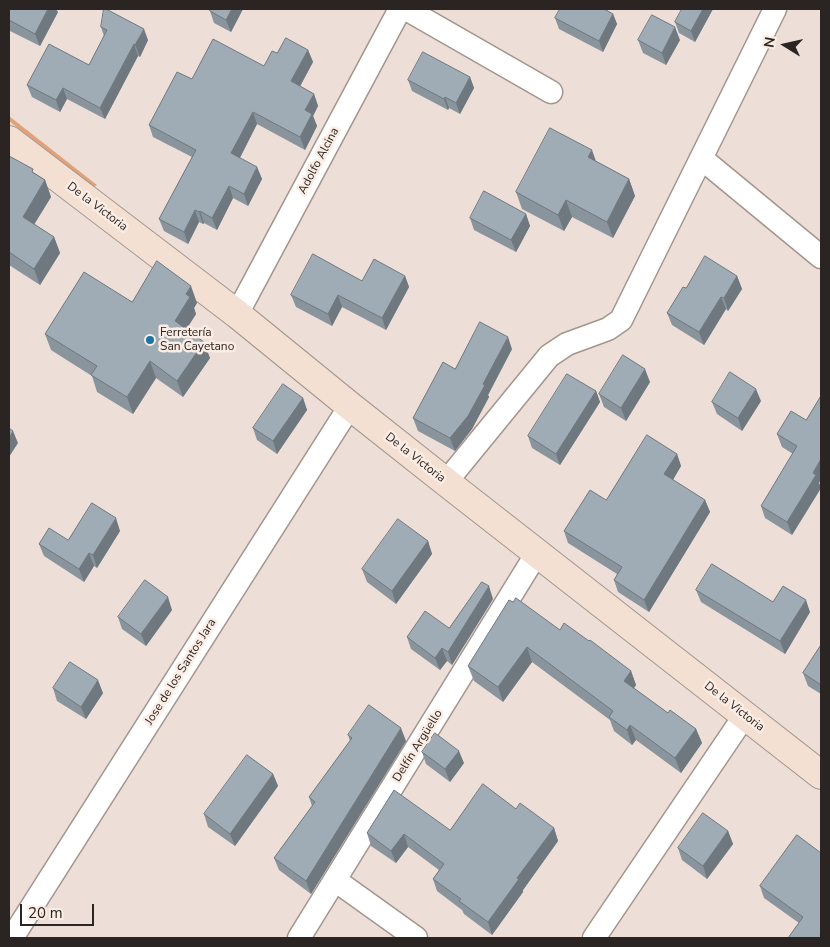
<!DOCTYPE html>
<html>
<head>
<meta charset="utf-8">
<style>
	body { margin:0 }
	#map { position:relative; width:830px; height:947px; overflow:hidden; background:#eddfd7; font-family:"Nunito Sans",sans-serif }
	canvas { display:block }
	.frame { position:absolute; inset:0; border:10px solid #2a2522; pointer-events:none }
	.north { position:absolute; left:760px; top:20px; width:50px; height:50px; -webkit-text-stroke:4px #fbece4; paint-order:stroke; rotate:280deg; font-size:14px; font-weight:700; line-height:20px; text-align:center; color:#2a2522 }
	.north::after { content:''; display:block; margin:auto; width:18px; height:22px; background:#2a2522; clip-path:polygon(50% 0,100% 100%,50% 72%,0 100%) }
	.scale { position:absolute; left:20px; top:904px; width:74px; height:22px; box-sizing:border-box; border:2px solid #2a2522; border-top:0; padding-left:6px; font-size:15px; line-height:18px; white-space:nowrap; color:#2a2522; -webkit-text-stroke:4px #fbece4; paint-order:stroke }
</style>
</head>
<body>
<div id="map">
<canvas width="830" height="947"></canvas>
<div class="frame"></div>
<div class="north">N</div>
<div class="scale">20 m</div>
</div>
<script>
const g = document.querySelector('canvas').getContext('2d');
g.lineJoin = 'round';
function paint(path, color) {
  g.fillStyle = color;
  g.fill(path, 'evenodd');
}
function strokePath(path, color, width, dash) {
  g.strokeStyle = color;
  g.lineWidth = width;
  g.lineCap = dash ? 'butt' : 'round';
  g.setLineDash(dash || []);
  g.stroke(path);
}
function drawText(font, color, halo, rows, align = 'center') {
  g.font = font + ' "Nunito Sans",sans-serif';
  g.lineWidth = 5;
  g.setLineDash([]);
  g.textBaseline = 'middle';
  g.strokeStyle = halo;
  g.fillStyle = color;
  for (const [text, x, y, turn = 0] of rows) {
    g.save();
    g.translate(x, y);
    g.rotate((+turn || 0) * Math.PI / 180);
    g.textAlign = isNaN(turn) ? turn : align;
    if (halo) g.strokeText(text, 0, 0);
    g.fillText(text, 0, 0);
    g.restore();
  }
}
paint(new Path2D(`
	M9 116 97 185 94 187 9 121Z`), '#e2a279');
const street = new Path2D(`
	M406 9 551 92
	M701 158 821 257
	M237 314 400 9
	M446 482 549 356 567 344 608 329 621 320 775 9
	M335 880 416 938
	M12 938 350 406
	M299 938 537 553
	M594 938 745 715`);
const secondary = new Path2D(`
	M9 140 237 314 350 406 446 482 821 775`);
strokePath(street, '#a3958d', 25);
strokePath(secondary, '#a3958d', 30);
strokePath(street, '#fff', 22);
strokePath(secondary, '#f3e0d3', 28);
paint(new Path2D(`
	M211 9H243L231 32 214 23 210 11Z
	M605 9 613 14 617 24 603 52 559 29 555 18Z
	M713 9 695 42 679 33 675 22Z
	M9 12H58L40 46 10 31 9 28Z
	M101 27 148 40 140 57 138 56 105 119 67 99 60 112 32 97 27 85 89 65 104 36Z
	M638 40H680L666 65 643 53Z
	M308 50 313 62 300 86 314 94 318 106 313 116 317 126 305 150 257 124 240 158 257 167 262 179 248 206 233 198 217 230 204 223 203 224 199 222 188 244 164 231 159 219 192 157 153 137 149 125 192 79 264 66Z
	M470 77 474 88 460 114 449 108 448 110 412 91 408 80Z
	M9 156 45 180 51 197 34 224 54 237 60 253 40 285 9 265Z
	M596 161 629 179 635 196 613 238 572 217 564 231 522 209 516 192Z
	M526 214 530 226 516 252 474 230 470 218Z
	M405 276 409 287 386 330 342 307 332 326 296 307 291 295 362 281Z
	M737 276 742 289 728 311 726 309 704 345 672 325 667 313 686 288Z
	M132 302 197 303 194 308 196 314 186 329 210 358 183 397 156 378 133 414 97 392 92 376 51 350 45 334Z
	M512 349 488 395 489 397 472 429 455 451 418 431 413 418 455 369Z
	M650 382 626 421 604 407 599 394Z
	M596 391 600 402 560 465 532 448 528 436Z
	M821 396V479L819 483 821 488 792 535 765 518 761 506 793 454 782 447 777 434 806 420Z
	M303 398 307 410 277 454 257 440 253 428Z
	M761 401 742 431 717 414 712 402Z
	M677 454 681 466 673 480 705 500 710 512 649 612 618 592 614 580 617 574 568 543 564 531 606 500Z
	M120 531 97 568 94 566 84 582 44 556 39 544 68 540Z
	M428 541 432 554 396 604 367 582 362 569Z
	M696 590 773 602 810 612 785 654 701 602Z
	M493 599 452 665 447 661 440 670 411 649 407 637 449 628Z
	M172 610 146 646 122 629 118 617Z
	M560 630 631 671 636 685 634 688 668 713 696 729 702 743 681 773 636 740 632 745 614 731 610 720 532 662 503 702 474 681 468 666Z
	M821 645V694L808 686 803 673Z
	M53 688 103 693 86 719 57 701Z
	M348 735 406 741 311 894 279 870 274 858 312 806 309 797 350 741Z
	M422 752 464 763 450 782 426 764Z
	M273 774 278 786 235 846 208 827 204 814Z
	M516 809 554 828 558 841 523 890V892L492 935 464 914 462 910 437 891 433 879 439 870 408 847 396 863 371 846 367 833 450 830Z
	M728 831 733 844 707 879 682 860 678 848Z
	M797 835 821 938 799 923 764 898 760 886Z`), '#89949c');
paint(new Path2D(`
	M48 9H56L58 12 40 46 35 34Z
	M232 9H243L231 32 226 20Z
	M703 9H713L695 42 691 31Z
	M613 14 617 24 603 52 599 41Z
	M675 27 680 40 666 65 662 53Z
	M144 29 148 40 140 57 135 45Z
	M134 44 138 56 105 119 100 108Z
	M308 50 313 62 296 94 291 81Z
	M470 77 474 88 460 114 456 103Z
	M63 88 67 99 60 112 56 100Z
	M314 94 318 106 313 116 317 126 305 150 300 137 305 110Z
	M445 97 449 108 448 110 444 99Z
	M253 112 257 124 236 165 231 153Z
	M592 150 598 167 588 157Z
	M257 167 262 179 248 206 244 194Z
	M629 179 635 196 613 238 607 222Z
	M45 180 51 197 29 233 23 217Z
	M229 186 233 198 217 230 212 218Z
	M566 200 572 217 564 231 558 215Z
	M195 210 199 222 188 244 184 232Z
	M200 211 204 223 203 224 199 212Z
	M526 214 530 226 516 252 511 240Z
	M54 237 60 253 40 285 34 269Z
	M405 276 409 287 386 330 382 318Z
	M737 276 742 289 728 311 724 298Z
	M191 286 197 303 194 308 196 314 181 338 175 321 186 294Z
	M338 295 342 307 332 326 328 314Z
	M721 297 726 309 704 345 699 332Z
	M508 337 512 349 488 395 489 397 472 429 455 451 450 438 483 384Z
	M204 342 210 358 183 397 177 381Z
	M150 361 156 378 133 414 127 397Z
	M645 369 650 382 626 421 621 408Z
	M756 389 761 401 742 431 738 418Z
	M596 391 600 402 560 465 556 454Z
	M303 398 307 410 277 454 273 441Z
	M13 431 18 443 9 457V438Z
	M677 454 681 466 669 486 664 474Z
	M821 459V479L819 483 821 488 792 535 787 522 813 473Z
	M705 500 710 512 649 612 644 600Z
	M116 518 120 531 97 568 93 555Z
	M428 541 432 554 396 604 392 591Z
	M89 553 94 566 84 582 79 569Z
	M489 586 493 599 452 665 448 652Z
	M168 597 172 610 146 646 141 634Z
	M806 600 810 612 785 654 780 641Z
	M527 647 532 662 503 702 498 687Z
	M442 648 447 661 440 670 435 658Z
	M631 671 636 685 629 695 624 681Z
	M98 680 103 693 86 719 81 707Z
	M630 725 636 740 632 745 627 730Z
	M401 728 406 741 311 894 306 881Z
	M696 729 702 743 681 773 675 758Z
	M459 751 464 763 450 782 445 769Z
	M273 774 278 786 235 846 230 834Z
	M554 828 558 841 523 890V892L492 935 488 922 517 878Z
	M728 831 733 844 707 879 703 866Z
	M404 834 408 847 396 863 391 851Z`), '#6f787f');
const building = new Path2D(`
	M10 9H48L35 34 9 20V12Z
	M104 9H106L144 29 135 45 134 44 100 108 63 88 56 100 27 85 49 44 89 65 107 30 101 27Z
	M210 9H232L226 20 210 11Z
	M560 9H604L613 14 599 41 555 18Z
	M682 9H703L691 31 675 22Z
	M652 15 675 27 662 53 638 40Z
	M286 38 308 50 291 81 314 94 305 110 312 114 300 137 253 112 231 153 257 167 244 194 229 186 212 218 200 211 199 212 195 210 184 232 159 219 196 150 149 125 177 72 192 79 213 39 264 66 272 51 277 53Z
	M423 52 470 77 456 103 445 97 444 99 408 80Z
	M550 128 592 150 588 157 629 179 607 222 566 200 558 215 516 192Z
	M9 156 33 169 32 172 45 180 23 217 54 237 34 269 9 252Z
	M484 191 526 214 511 240 470 218Z
	M313 254 362 281 374 259 405 276 382 318 338 295 328 314 291 295Z
	M705 256 737 276 724 298 721 297 699 332 667 313 683 287 686 288Z
	M157 261 191 286 186 294 190 297 175 321 204 342 177 381 150 361 127 397 91 375 97 366 45 334 84 272 132 302Z
	M480 322 508 337 483 384 485 385 468 416 450 438 413 418 443 362 455 369Z
	M623 355 645 369 621 408 599 394Z
	M730 372 756 389 738 418 712 402Z
	M567 374 596 391 556 454 528 436Z
	M283 384 303 398 273 441 253 428Z
	M821 396V459L813 473 816 475 787 522 761 506 797 446 777 434 791 411 806 420Z
	M9 428 13 431 9 438Z
	M647 435 677 454 664 474 705 500 644 600 614 580 622 567 564 531 590 490 606 500Z
	M92 503 116 518 93 555 89 553 79 569 39 544 49 528 68 540Z
	M398 519 428 541 392 591 362 569Z
	M712 564 773 602 783 586 806 600 780 641 696 590Z
	M145 580 168 597 141 634 118 617Z
	M482 582 489 586 448 652 442 648 435 658 407 637 425 611 449 628Z
	M516 598 560 630 564 623 589 641 590 640 631 671 624 681 668 713 670 710 696 729 675 758 630 725 627 730 609 717 613 711 527 647 498 687 468 666 509 600 513 602Z
	M821 645V685L803 673Z
	M70 662 98 680 81 707 53 688Z
	M369 705 401 728 306 881 274 858 315 802 309 797 352 738 348 735Z
	M435 733 459 751 445 769 422 752Z
	M247 755 273 774 230 834 204 814Z
	M483 784 516 809 520 803 554 828 517 878 519 879 488 922 459 901 461 899 433 879 444 864 404 834 391 851 367 833 394 790 450 830Z
	M703 813 728 831 703 866 678 848Z
	M797 835 821 853V934L820 936 821 937V938H788L803 917 760 886Z`);
paint(building, '#9facb5');
strokePath(building, '#6f787f', 1);
for (const [x, y, r, color] of [
	[150,340,5,"#1a75a3"]
]) {
  const dot = new Path2D();
  dot.arc(x, y, r, 0, 2 * Math.PI);
  g.fillStyle = color;
  g.fill(dot);
  strokePath(dot, '#fbece4', 2);
}
drawText('12px', '#2a2522', '#fbece4', [
	["Adolfo Alcina",319,161,-62],
	["De la Victoria",97,207,37],
	["De la Victoria",415,458,38],
	["Jose de los Santos Jara",181,672,-58],
	["De la Victoria",734,707,38],
	["Delfín Argüello",418,746,-58]
]);
drawText('12px', '#2a2522', '#fbece4', [
	["Ferretería",160,333],
	["San Cayetano",160,347]
], 'left');
</script>
</body>
</html>
